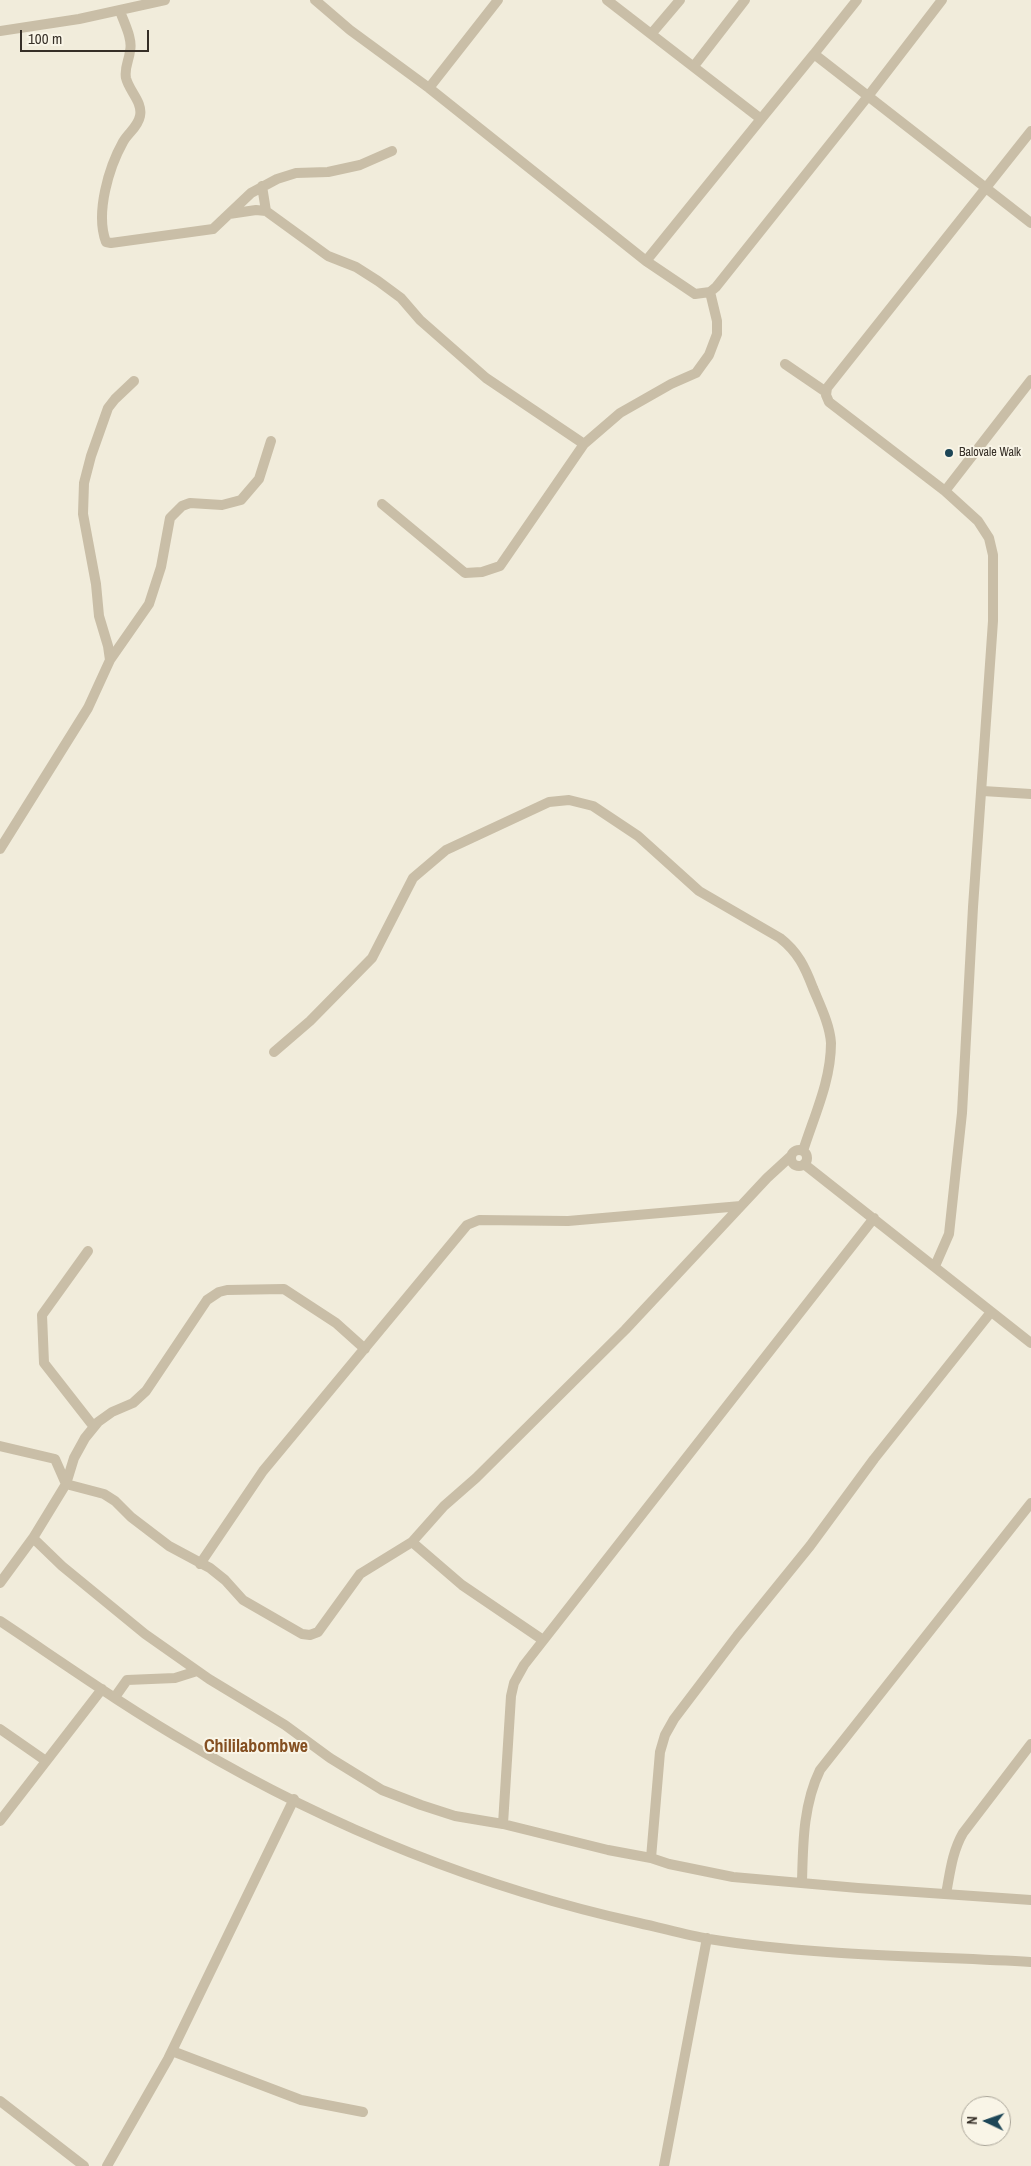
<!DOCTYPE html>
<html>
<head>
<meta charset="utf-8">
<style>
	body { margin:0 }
	#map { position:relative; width:1031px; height:2166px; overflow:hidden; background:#f1ecdb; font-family:"Archivo Narrow",sans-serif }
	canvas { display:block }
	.north { position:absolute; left:961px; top:2096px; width:50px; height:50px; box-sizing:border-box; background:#f9f5e7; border:1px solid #aba69a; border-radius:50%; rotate:273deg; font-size:14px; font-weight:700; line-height:20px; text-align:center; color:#362f27 }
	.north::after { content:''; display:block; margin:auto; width:18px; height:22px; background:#1d4657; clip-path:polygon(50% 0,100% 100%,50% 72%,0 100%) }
	.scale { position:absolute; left:20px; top:30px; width:129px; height:22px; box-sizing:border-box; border:2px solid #362f27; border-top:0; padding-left:6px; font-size:15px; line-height:18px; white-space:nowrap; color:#362f27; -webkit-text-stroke:4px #f9f5e7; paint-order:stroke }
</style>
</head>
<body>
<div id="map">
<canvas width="1031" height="2166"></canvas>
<div class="north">N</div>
<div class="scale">100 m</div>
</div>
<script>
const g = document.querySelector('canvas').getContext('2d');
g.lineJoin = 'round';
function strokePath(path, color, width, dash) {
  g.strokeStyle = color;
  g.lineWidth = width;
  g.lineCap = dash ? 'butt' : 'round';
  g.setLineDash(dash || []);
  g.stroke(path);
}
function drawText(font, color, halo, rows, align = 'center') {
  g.font = font + ' "Archivo Narrow",sans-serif';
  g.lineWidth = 4;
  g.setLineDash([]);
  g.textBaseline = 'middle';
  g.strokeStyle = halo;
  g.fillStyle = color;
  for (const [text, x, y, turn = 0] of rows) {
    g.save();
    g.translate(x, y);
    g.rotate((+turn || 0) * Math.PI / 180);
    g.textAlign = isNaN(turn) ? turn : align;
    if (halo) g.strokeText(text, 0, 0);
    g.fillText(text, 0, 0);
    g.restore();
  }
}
strokePath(new Path2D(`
	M315 0 350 30 429 88 646 261 695 294 710 292 716 287 869 95 942 0
	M607 0 761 119 814 54
	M857 0 814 54 1031 223
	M120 11C124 23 133 39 130 51 129 61 124 68 126 78 129 91 143 102 140 116 138 127 128 133 123 142 109 167 95 213 106 242L111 243 213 229 251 193 277 179 296 173 328 172 360 165 392 151
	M0 31 79 19 165 0
	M652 33 680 0
	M694 66 745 0
	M429 88 498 0
	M262 186 266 211
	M229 214 256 210 266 211 328 256 356 267 378 281 401 298 420 320 486 378 584 444
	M646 261 761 119
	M785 364 826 392
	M945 491 1031 380
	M382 504 465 573 482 572 500 566 584 444 620 413 671 384 696 373 709 355 717 334V321L710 292
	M110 660 108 646 99 616 96 584 83 514 84 483 91 456 108 408 115 399 134 381
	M983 791 1031 794
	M0 849 88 708 110 660 149 604 161 567 170 518 182 506 190 503 222 505 241 500 259 479 271 441
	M274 1052 310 1021 372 958 413 878 446 850 549 802 569 800 593 806 638 836 699 891 780 938C798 952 805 967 813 988 820 1005 830 1025 831 1043 831 1081 814 1116 803 1151
	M791 1158a8 8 0 1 1 16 0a8 8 0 1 1-16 0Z
	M804 1164 1031 1343
	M88 1251 42 1315 44 1363 94 1427
	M935 1266 949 1234 962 1113 973 907 993 621V555L989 538 978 521 945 491 829 402 826 395 827 388 1031 131
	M0 1446 55 1459 66 1484
	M66 1484 104 1494 115 1501 131 1517 169 1546 210 1568 225 1580 243 1600 302 1634 310 1635 318 1632 360 1574 412 1542 444 1506 476 1478 625 1330 767 1178 791 1156
	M33 1538 62 1566 145 1634 209 1679 285 1725 330 1758 382 1790 421 1805 455 1816 503 1824 608 1850 651 1858 669 1864 733 1877 858 1888 1031 1900
	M412 1542 462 1585 543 1640
	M200 1564 263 1471 467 1225 479 1220 568 1221 741 1206
	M0 1583 33 1538 66 1484 74 1458 85 1438 98 1422 112 1412 133 1403 146 1391 207 1300 219 1292 227 1290 284 1289 336 1323 365 1349
	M0 1621C63 1663 125 1707 191 1745 330 1827 481 1888 639 1923 662 1928 686 1935 709 1939 815 1956 924 1956 1031 1962
	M115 1697 127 1680 175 1678 197 1671
	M0 1729 46 1761
	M0 1821 102 1689
	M503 1824 511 1696 514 1683 524 1665 874 1218
	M651 1858 660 1752 665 1735 674 1719 737 1636 810 1546 874 1459 991 1312
	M802 1882C803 1844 803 1805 820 1770L1031 1503
	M946 1894C950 1873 952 1852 963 1833L1031 1744
	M172 2051 301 2100 363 2112
	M0 2101 84 2166
	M107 2166 168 2059 294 1799
	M664 2166 707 1938`), '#c9bea7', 10);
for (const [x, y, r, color] of [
	[949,453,5,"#1d4657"]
]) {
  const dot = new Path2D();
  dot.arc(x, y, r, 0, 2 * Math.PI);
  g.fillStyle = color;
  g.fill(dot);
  strokePath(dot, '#f9f5e7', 2);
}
drawText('12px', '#362f27', '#f9f5e7', [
	["Balovale Walk",959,453]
], 'left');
drawText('bold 18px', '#844f21', '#f9f5e7', [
	["Chililabombwe",256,1747]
]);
</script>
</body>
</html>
